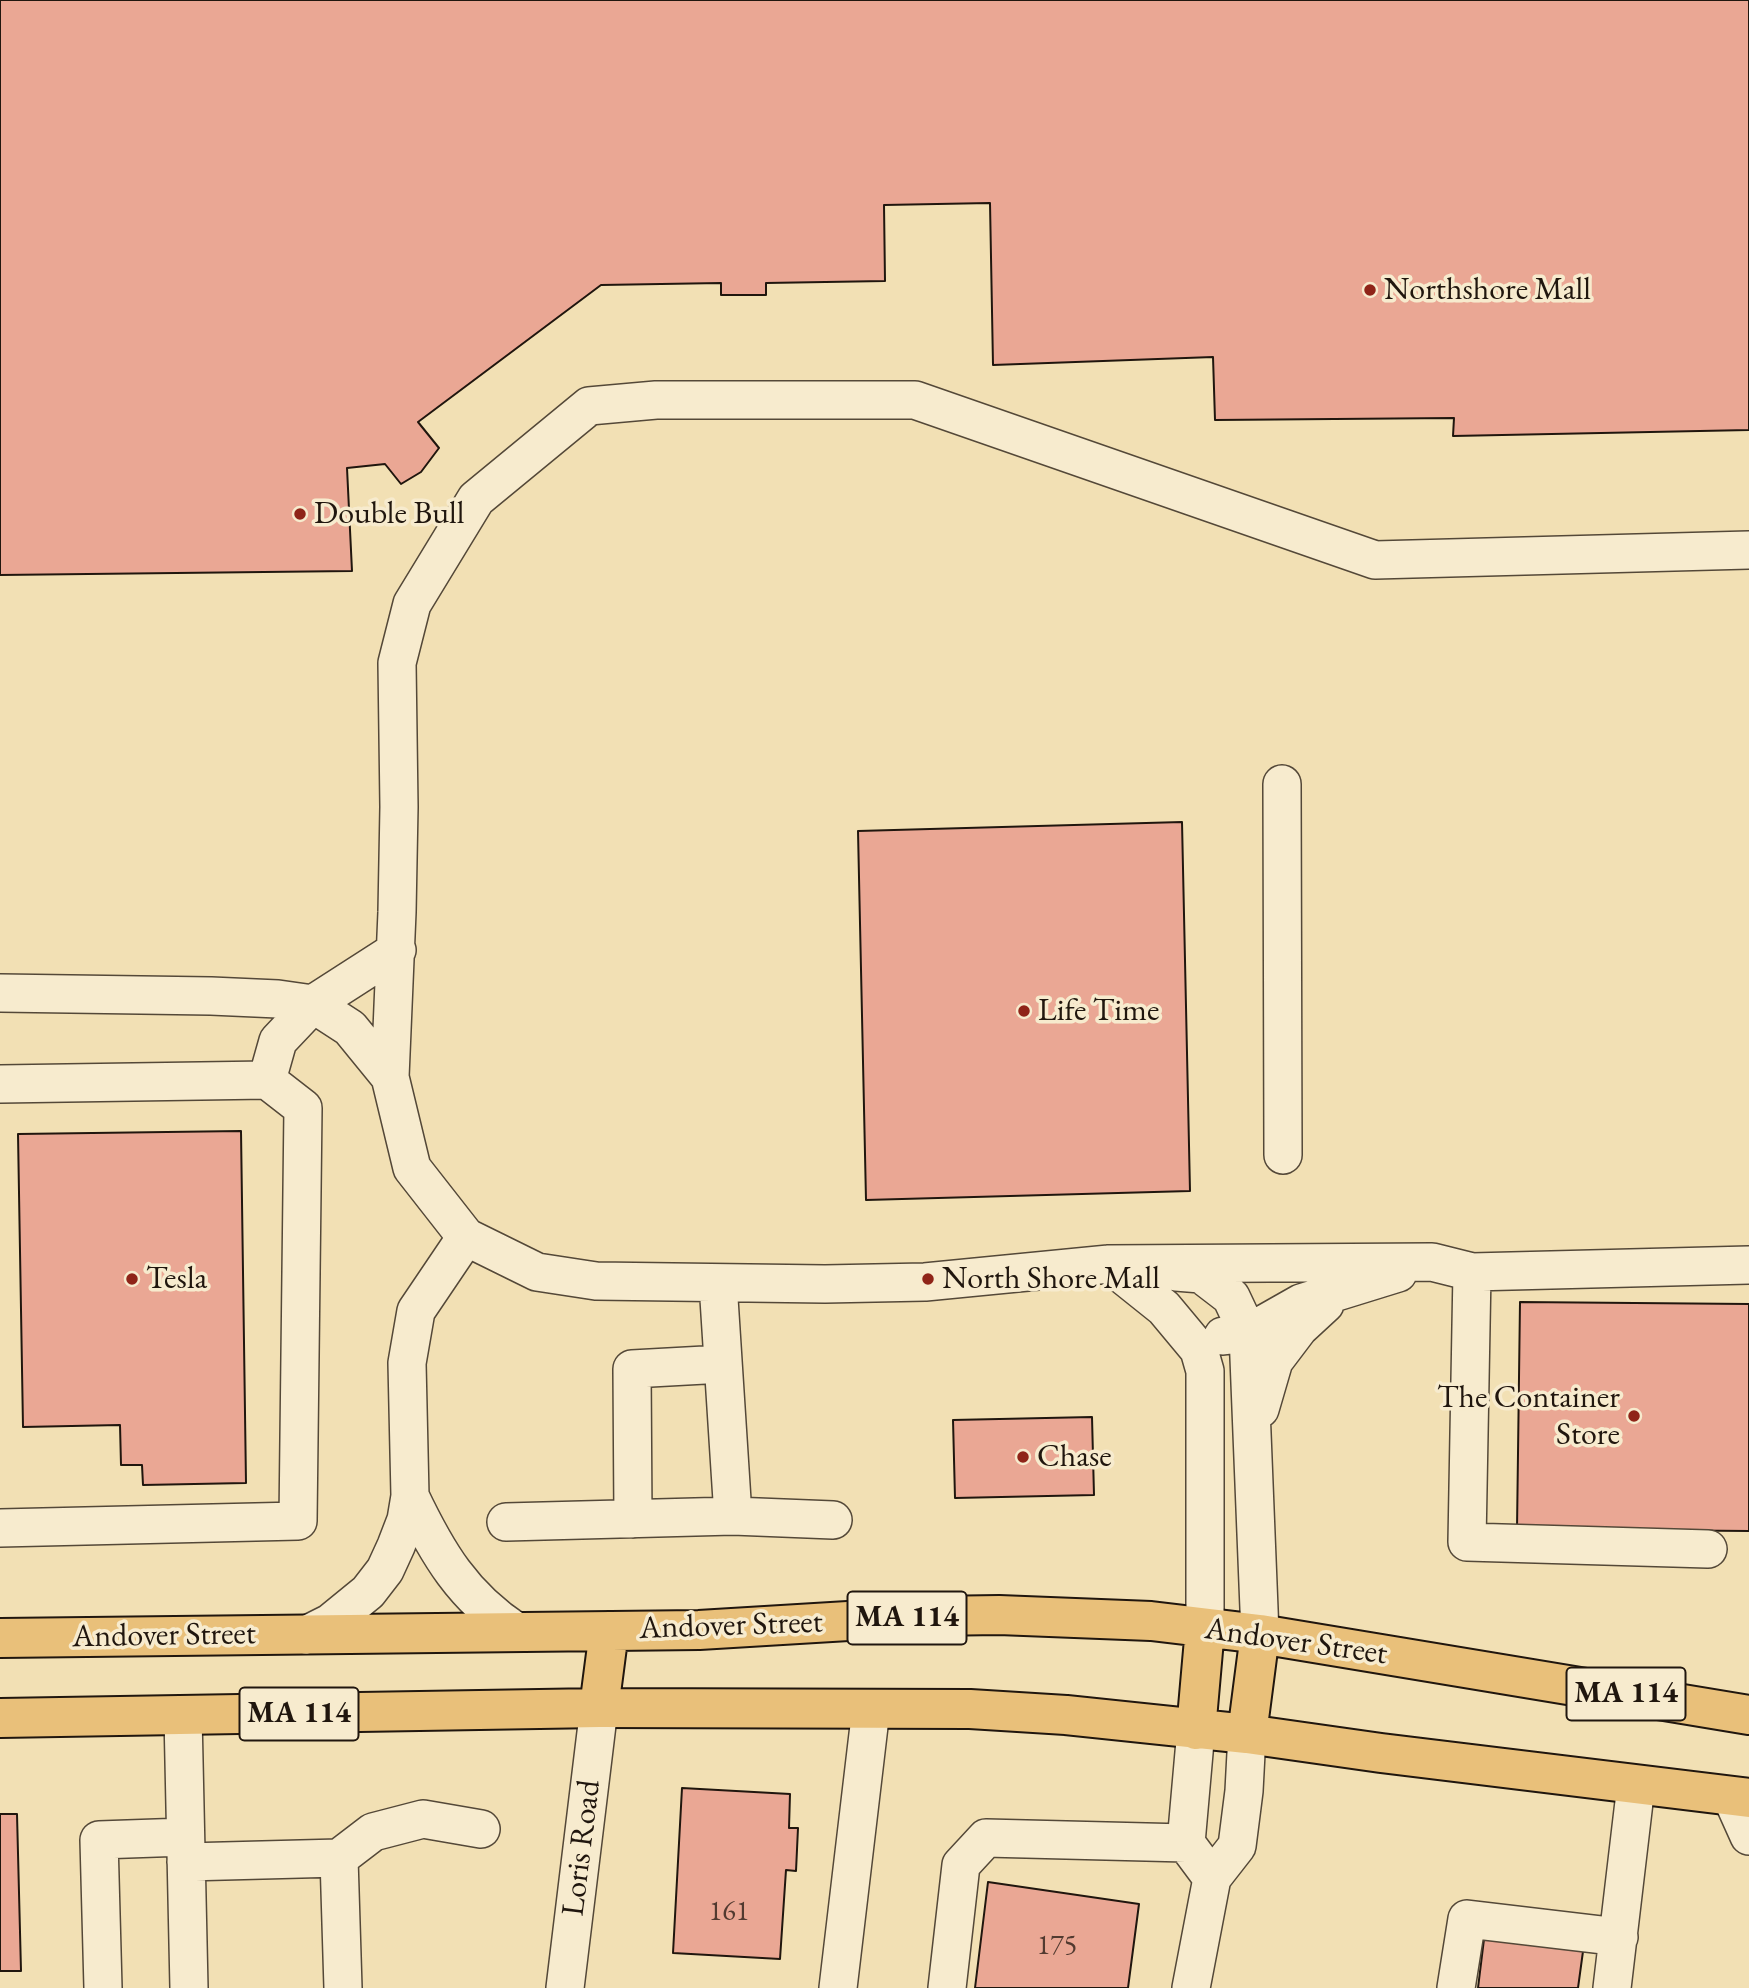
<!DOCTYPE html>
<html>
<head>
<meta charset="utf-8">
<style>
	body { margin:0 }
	canvas { display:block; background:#f2e0b4 }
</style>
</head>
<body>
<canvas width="1749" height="1988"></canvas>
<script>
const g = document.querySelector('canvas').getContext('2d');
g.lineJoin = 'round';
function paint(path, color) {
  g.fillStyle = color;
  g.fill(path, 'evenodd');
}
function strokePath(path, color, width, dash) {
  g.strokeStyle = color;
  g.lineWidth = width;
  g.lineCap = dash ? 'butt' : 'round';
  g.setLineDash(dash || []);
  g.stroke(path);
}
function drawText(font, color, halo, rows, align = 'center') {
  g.font = font + ' "EB Garamond",serif';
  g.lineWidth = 7;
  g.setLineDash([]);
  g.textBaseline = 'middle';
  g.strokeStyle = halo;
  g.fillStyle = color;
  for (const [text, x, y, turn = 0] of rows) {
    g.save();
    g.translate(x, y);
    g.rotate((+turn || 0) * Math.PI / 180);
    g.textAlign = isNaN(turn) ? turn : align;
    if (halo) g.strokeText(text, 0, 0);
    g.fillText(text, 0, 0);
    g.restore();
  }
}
const building = new Path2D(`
	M0 0H1749V430L1453 436 1454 418 1215 420 1213 357 993 365 990 203 884 205 885 281 766 283V295H721V283L601 285 418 422 439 448 421 472 401 484 385 464 347 468 352 571 0 575Z
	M1182 822 1190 1191 866 1200 858 831Z
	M241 1131 246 1483 143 1485 142 1465H121L120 1425 23 1427 18 1134Z
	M1520 1302 1749 1304V1531L1517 1529Z
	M1092 1417 1094 1495 955 1498 953 1420Z
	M682 1788 790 1794 789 1828H798L796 1871 786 1870 780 1959 673 1953Z
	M0 1814H17L21 1971H0Z
	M988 1882 1139 1904 1128 1988H975Z
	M1485 1931 1584 1944 1578 1988H1478Z`);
paint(building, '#eaa794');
strokePath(building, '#20160e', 2);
const minor = new Path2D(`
	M1282 784 1283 1155
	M0 993 211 996 278 999 313 1004 350 1028 390 1077 412 1168 466 1237 537 1272 596 1281 825 1284 925 1282 1109 1264 1432 1262 1472 1272 1749 1265
	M390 1077 397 912 399 807 397 663 412 604 476 499 589 406 656 400H915L1375 560 1749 550
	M267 1080 278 1041 313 1004 397 950
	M0 1084 267 1080 303 1108 298 1521 0 1528
	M1109 1264 1164 1308 1199 1350 1205 1371V1628
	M1176 1272 1201 1274 1231 1297 1248 1333 1260 1634
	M1472 1272 1467 1542 1708 1549
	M1223 1336 1248 1333 1301 1303 1398 1273
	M1260 1409 1274 1361 1299 1328 1325 1304
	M410 1496C437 1553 463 1597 517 1632
	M733 1516 833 1520
	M633 1519 632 1369 723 1364
	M506 1522 733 1516 718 1283
	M306 1635 330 1623 368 1592 385 1570 396 1546 406 1520 410 1496 407 1363 416 1311 466 1237
	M183 1716 189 1988
	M1196 1730 1186 1843 1212 1878 1237 1846 1244 1791 1247 1734
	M1731 1796 1749 1836
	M339 1858 373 1832 423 1819 481 1829
	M186 1862 339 1858 343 1988
	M103 1988 99 1840 185 1837
	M565 1988 599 1708
	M838 1988 871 1709
	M947 1988 961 1865 986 1838 1186 1843
	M1191 1988 1212 1878
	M1456 1988 1467 1919 1619 1937
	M1612 1988 1636 1785`);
const highway = new Path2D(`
	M0 1638 699 1630 931 1616 999 1615 1151 1621 1260 1634 1749 1715
	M599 1708 609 1631
	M0 1718 599 1708 970 1709 1066 1715 1247 1734 1381 1753 1749 1798
	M1196 1730 1205 1628
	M1247 1734 1260 1634`);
strokePath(minor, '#544838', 40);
strokePath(highway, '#20160e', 42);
strokePath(minor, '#f7ebce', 37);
strokePath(highway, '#e9c07a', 38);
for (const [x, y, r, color] of [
	[1370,290,7,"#8f2418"],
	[300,514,7,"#8f2418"],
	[1024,1011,7,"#8f2418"],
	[132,1279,7,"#8f2418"],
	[928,1279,7,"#8f2418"],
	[1634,1416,7,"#8f2418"],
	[1023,1457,7,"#8f2418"]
]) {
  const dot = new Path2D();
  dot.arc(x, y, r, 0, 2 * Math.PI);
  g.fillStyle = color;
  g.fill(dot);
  strokePath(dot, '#f7ebce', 2.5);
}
drawText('28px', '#523a30', null, [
	["161",729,1912],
	["175",1057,1946]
]);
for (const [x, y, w] of [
	[907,1618,119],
	[1626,1694,119],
	[299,1714,119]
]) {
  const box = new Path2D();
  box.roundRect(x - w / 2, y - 26.5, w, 53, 5);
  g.fillStyle = '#f7ebce';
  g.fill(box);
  strokePath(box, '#20160e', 2);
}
drawText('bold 30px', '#20160e', null, [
	["MA 114",907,1618],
	["MA 114",1626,1694],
	["MA 114",299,1714]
]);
drawText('32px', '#20160e', '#f7ebce', [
	["Northshore Mall",1384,290],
	["Double Bull",314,514],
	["Life Time",1038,1011],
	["Tesla",146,1279],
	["North Shore Mall",942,1279],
	["The Container",1620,1398,"right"],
	["Store",1620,1435,"right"],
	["Chase",1037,1457]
], 'left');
drawText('32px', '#20160e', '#f7ebce', [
	["Andover Street",731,1626,-2],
	["Andover Street",164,1636,-1],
	["Andover Street",1296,1642,8],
	["Loris Road",582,1848,-83]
]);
</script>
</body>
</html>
